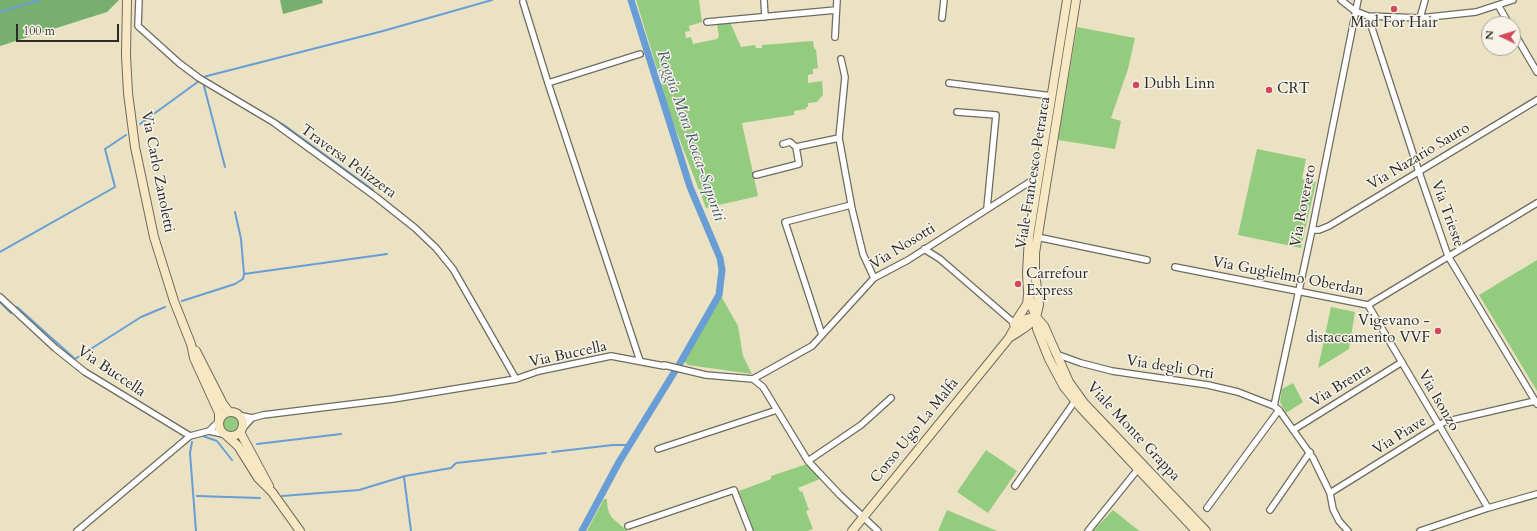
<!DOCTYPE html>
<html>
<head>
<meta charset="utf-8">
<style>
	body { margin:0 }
	#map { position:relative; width:1537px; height:531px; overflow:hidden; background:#ebe2c3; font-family:Cardo,serif }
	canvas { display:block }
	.north { position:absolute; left:1481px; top:16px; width:40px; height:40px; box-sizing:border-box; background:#f7f3e8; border:1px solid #a5a39c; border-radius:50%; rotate:274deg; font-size:11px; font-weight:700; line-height:16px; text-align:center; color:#2b2b2b }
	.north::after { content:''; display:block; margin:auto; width:14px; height:18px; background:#d1495b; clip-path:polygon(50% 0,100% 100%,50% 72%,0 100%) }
	.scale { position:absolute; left:16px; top:24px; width:103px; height:18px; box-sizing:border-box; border:2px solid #2b2b2b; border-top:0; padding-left:5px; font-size:12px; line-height:14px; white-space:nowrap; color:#2b2b2b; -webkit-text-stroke:3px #f7f3e8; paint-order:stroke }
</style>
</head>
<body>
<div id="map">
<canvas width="1537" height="531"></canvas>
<div class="north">N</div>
<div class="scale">100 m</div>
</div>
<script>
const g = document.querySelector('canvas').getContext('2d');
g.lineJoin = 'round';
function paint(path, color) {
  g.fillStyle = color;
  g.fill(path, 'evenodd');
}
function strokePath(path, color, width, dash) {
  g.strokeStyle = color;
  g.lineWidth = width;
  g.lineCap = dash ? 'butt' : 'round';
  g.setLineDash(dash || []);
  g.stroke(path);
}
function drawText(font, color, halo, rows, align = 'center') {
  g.font = font + ' Cardo,serif';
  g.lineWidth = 3;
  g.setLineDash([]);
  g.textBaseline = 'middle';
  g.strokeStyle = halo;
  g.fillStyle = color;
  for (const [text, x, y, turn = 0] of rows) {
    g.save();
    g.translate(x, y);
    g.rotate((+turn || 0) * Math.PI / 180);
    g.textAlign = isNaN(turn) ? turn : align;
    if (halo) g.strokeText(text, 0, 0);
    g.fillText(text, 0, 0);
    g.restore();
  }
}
paint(new Path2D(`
	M636 0H699L702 22 689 26 690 31 685 32 686 38 691 37 693 44 717 39 719 36 717 25 730 22 741 47 755 45 756 48H762V45L813 41 814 48 816 50 818 68 813 69V74L808 75V83L822 81 823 95 817 102 808 103V107H806V109L794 111V115L742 123 758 196 706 208 669 112 658 72Z
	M1077 27 1135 38 1128 69 1111 118 1121 121 1115 149 1058 140Z
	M1257 149 1306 159 1302 179 1316 182 1301 248 1238 235Z
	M1537 260V391L1479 295Z
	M721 296 738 326 743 356 752 374 688 365 684 361Z
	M1331 307 1355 312 1349 349 1318 368Z
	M1293 383 1303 402 1286 413 1280 402 1282 389Z
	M222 424a9 9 0 1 1 18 0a9 9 0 1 1-18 0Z
	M986 450 1017 471 988 513 957 492Z
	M807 464 820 479 798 488 800 492 802 491 809 510 806 511 813 529 808 531H754L739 491 771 479V476Z
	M604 499H607C607 518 614 519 628 531H587Z
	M947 510 997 531H938Z
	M1113 510 1138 530 1140 531H1093Z`), '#94cc7f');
paint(new Path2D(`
	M0 0H119L107 12 0 46Z
	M280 0H322L323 3 283 14Z`), '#77b06e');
strokePath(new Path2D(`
	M0 12 40 0
	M202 78 207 76 383 31 492 0
	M204 78 233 95
	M205 85 204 86 225 167
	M253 107 284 125 373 190
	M140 124 199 81
	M0 252 115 187 105 149 126 135
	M244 274 387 254
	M182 301 235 284 243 279 244 274 241 239 235 212
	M0 302 11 313 17 307 75 359 141 317 165 307
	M203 436 217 441 232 460
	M192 442 190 453 196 531
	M257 444 341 434
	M552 452 613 445H630
	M404 477 411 531
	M197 496 260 498
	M282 496 359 490 405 476 451 468 456 463 546 453`), '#689ed5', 2);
strokePath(new Path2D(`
	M631 0 690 187 720 258 722 270 719 295 679 365
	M582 531 619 462 675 371`), '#689ed5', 7);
const street = new Path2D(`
	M139 0 138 26 179 63 199 78 273 122 376 197 415 228 436 248 453 269 516 379
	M764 0 765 17
	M1341 0 1355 11 1368 16 1420 18 1476 12 1513 0
	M523 2 548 83 640 361
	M1498 5 1509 24
	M1368 16 1419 172 1448 256 1537 404
	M942 18 944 0
	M1420 18 1425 0
	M707 22 836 10
	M1513 31 1537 72
	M835 37 837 0
	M841 59 845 77 839 138 852 209 863 254 874 278
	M548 83 640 54
	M949 83 1052 96
	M957 112 996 115 987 208
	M783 144 790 142 796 147
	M756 175 799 164 796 147 839 138
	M1312 230H1319L1329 226 1537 100
	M1037 237 1147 260
	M924 249 940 259 1014 323
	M1175 267 1368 305 1537 203
	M0 297 55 348 85 372 190 436 209 431 219 421
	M1368 305 1488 508
	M822 335 785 222 851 205
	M1056 354 1081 363 1112 371 1208 385 1238 392 1274 406 1279 410 1313 458 1330 493 1333 509 1339 521 1348 531
	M664 365 706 375 753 379 763 387 808 461 840 495 878 531
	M753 379 812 346 874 278 908 260 1039 176
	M1274 406 1312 230 1358 0
	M238 415 252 418 263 415 393 399 516 379 539 371 611 356 664 366
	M243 428 252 418
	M1293 430 1402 362
	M209 431 223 434
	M658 449 777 410
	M808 461 861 425 891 398
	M1015 486 1075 401
	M1330 493 1444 422 1535 401
	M1207 508 1279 410
	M1270 510 1310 452
	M628 526 734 490 750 531
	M77 531 190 436
	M1088 531 1138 469
	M1420 531 1488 508 1537 494`);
const secondary = new Path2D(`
	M127 0 126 55 128 93 135 147 154 237 174 301 191 344 194 358 219 413V420
	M1067 0 1029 236 1027 273 1028 292 1032 307 1036 317 1044 326 1069 382 1084 403 1206 531
	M1076 0 1035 253V272L1039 305 1036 317 1037 329 1049 359 1064 387 1080 407 1196 531
	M1014 324 1027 304 1028 295
	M1012 336C1021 330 1030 326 1036 317
	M196 351 223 404 229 412
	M219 424a12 12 0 1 1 24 0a12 12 0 1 1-24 0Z
	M240 432 269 486
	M227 436 238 446 258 478 272 492 300 531
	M852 531 1009 338C1015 326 1021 318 1036 317`);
strokePath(street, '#6e6b60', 8);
strokePath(secondary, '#6e6b60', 10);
strokePath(street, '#fff', 5.5);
strokePath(secondary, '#f7e8c3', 8);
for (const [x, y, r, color] of [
	[1394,9,4,"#d1495b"],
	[1136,85,4,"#d1495b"],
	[1269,90,4,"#d1495b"],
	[1018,284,4,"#d1495b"],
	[1438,331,4,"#d1495b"]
]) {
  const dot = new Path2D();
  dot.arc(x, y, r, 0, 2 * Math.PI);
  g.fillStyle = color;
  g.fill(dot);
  strokePath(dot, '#f7f3e8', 1.5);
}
drawText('15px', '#2b2b2b', '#f7f3e8', [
	["Mad For Hair",1394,24,"center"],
	["Dubh Linn",1144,85],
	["CRT",1277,90],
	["Carrefour",1026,275],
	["Express",1026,292],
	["Vigevano -",1430,322,"right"],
	["distaccamento VVF",1430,339,"right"]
], 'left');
drawText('15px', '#2b2b2b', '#f7f3e8', [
	["Via Nazario Sauro",1419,157,-31],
	["Traversa Pelizzera",348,162,36],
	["Via Carlo Zanoletti",157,172,79],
	["Viale Francesco Petrarca",1034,173,-81],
	["Via Rovereto",1304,206,-79],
	["Via Trieste",1447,214,70],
	["Via Nosotti",903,247,-32],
	["Via Guglielmo Oberdan",1288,277,11],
	["Via Buccella",568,355,-12],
	["Via degli Orti",1170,368,9],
	["Via Buccella",111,372,34],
	["Via Brenta",1341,386,-32],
	["Via Isonzo",1438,401,60],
	["Corso Ugo La Malfa",915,431,-51],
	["Viale Monte Grappa",1133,432,47],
	["Via Piave",1400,436,-32]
]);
drawText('italic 16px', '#43596f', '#f7f3e8', [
	["Roggia Mora Rocca-Saporiti",690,136,71]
]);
</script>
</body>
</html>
